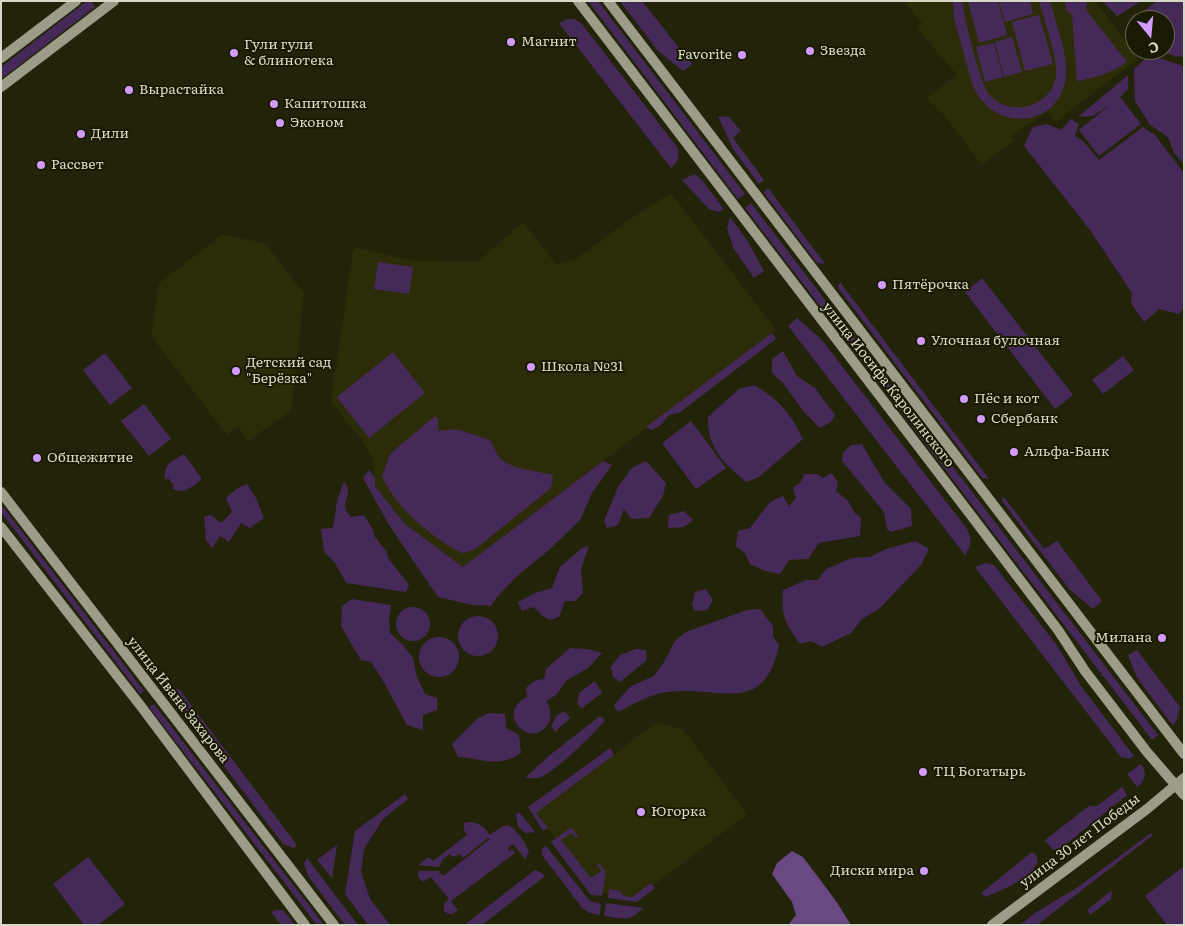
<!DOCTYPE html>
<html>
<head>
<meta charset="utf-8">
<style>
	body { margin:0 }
	#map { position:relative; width:1185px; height:926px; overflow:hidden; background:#232309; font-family:Literata,serif }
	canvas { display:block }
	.frame { position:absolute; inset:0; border:2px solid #d8d8c9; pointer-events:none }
	.north { position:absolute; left:1125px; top:10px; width:50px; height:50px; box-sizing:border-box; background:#1a1a02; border:1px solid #666652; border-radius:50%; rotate:163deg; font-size:14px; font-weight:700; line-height:20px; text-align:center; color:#d8d8c9 }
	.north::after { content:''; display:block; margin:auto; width:18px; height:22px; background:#d29cfd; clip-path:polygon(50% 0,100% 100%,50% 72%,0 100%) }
</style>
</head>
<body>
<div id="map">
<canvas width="1185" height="926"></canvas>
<div class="frame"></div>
<div class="north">С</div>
</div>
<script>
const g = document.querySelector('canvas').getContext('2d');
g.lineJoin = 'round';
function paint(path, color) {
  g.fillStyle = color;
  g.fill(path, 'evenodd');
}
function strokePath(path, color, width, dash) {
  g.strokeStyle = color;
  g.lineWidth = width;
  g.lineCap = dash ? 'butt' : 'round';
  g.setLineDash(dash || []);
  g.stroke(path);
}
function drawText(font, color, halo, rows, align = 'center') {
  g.font = font + ' Literata,serif';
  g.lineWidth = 4;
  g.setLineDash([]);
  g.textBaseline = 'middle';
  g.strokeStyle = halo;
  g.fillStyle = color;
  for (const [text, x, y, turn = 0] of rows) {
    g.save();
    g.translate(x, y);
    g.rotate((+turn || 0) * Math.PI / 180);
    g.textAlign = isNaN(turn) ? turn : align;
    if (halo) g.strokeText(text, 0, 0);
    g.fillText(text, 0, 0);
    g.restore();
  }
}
paint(new Path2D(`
	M907 1H1095L1138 58 1056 122 1047 112 1011 136 1014 140 982 165 945 116 927 98 957 75 918 29 922 23 905 2Z
	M671 193 776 330 463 567 405 524 375 486 373 459 365 444 331 402 353 251 357 248 414 261 478 262 523 222 556 264 575 260 630 219Z
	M222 235 265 243 304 294 291 411 248 441 238 427 227 435 151 336 159 283Z
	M656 723 683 729 747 814 637 898 597 892 536 813Z`), '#2d2c09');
paint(new Path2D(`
	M87 1H91L95 7 1 79V67Z
	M588 1H598L745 194 738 199Z
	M620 1H642L692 64 683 71 658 51Z
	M953 1H963C963 16 980 82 988 93 1008 119 1051 108 1056 76 1058 58 1044 20 1039 1H1050C1055 21 1069 57 1066 77 1059 130 990 133 972 83L954 18Z
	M968 1H998L1007 35 979 43Z
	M999 1H1030L1033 14 1005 22Z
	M1065 1H1087L1086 10 1127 62C1111 73 1096 78 1077 81L1072 15 1066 10Z
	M1103 1H1141L1117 16Z
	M1157 1H1184V57L1175 56 1156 50H1165V20H1135V40L1134 39 1127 24Z
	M1039 15 1053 64 1025 71 1012 22Z
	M567 19H574L582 24 677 147C680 157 679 161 671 168L559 23Z
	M1012 37 1022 72 1004 77 995 42Z
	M994 43 1003 77 985 82 976 47Z
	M1158 58 1184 66V164L1174 153 1168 137 1150 125 1135 101 1134 69 1145 59Z
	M1128 75V89L1120 97 1141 124 1099 156 1079 130 1111 104 1093 116 1078 117Z
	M718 116 729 117 741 131 733 138 764 180 759 184 733 149Z
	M1071 119 1079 124 1075 136 1083 141 1099 160 1143 127 1155 135 1184 173V308L1179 314 1159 309 1144 322 1131 303 1132 293 1090 230 1024 146 1033 127 1047 124 1061 130Z
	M694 174 702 180 724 209 719 212 709 209 682 180Z
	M768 188 825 264 817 263 764 193Z
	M751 203 1158 735 1152 740 745 208Z
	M730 217 747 240 764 271 754 278 734 249 727 229Z
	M378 262 413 267 409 294 374 289Z
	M982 278 1073 395 1055 409 965 292Z
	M840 282 989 479 982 478 838 288Z
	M797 318 822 340 967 529C972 540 972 545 965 555L788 326Z
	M772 333 776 339 679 413 669 415 661 425 652 430 646 427Z
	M783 351 797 376 815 388 835 415 831 422 820 428 804 412 783 383 772 373V359Z
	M393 352 425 393 369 438 337 397Z
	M105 353 132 388 110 405 83 370Z
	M1123 356 1134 370 1103 394 1092 380Z
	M754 385C779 399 790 413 803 439L759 477 746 482C723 462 707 448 708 417L739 389Z
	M144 404 171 439 149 456 121 421Z
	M435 416 438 419V431L456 429 490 440 500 459 515 467 553 475 551 488 474 550 462 553C432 538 395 507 382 476L390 454Z
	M691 421 726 468 696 489 662 443Z
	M862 444 884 482 911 509 912 526 891 532 887 529 884 512 842 461 843 453 851 445Z
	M184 454 202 479C193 486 183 496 172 488L174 486 168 478 165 480C163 464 172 461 184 454Z
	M603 461 612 465 592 493 580 520 550 549 517 576 497 597 491 606 473 605 438 597 389 525 363 478 369 470 375 478V486L405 524 463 567Z
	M646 461 666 483 663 496 649 518 631 519 624 509 618 525 607 528 604 521 618 487 632 468Z
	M831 473 838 482 836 491 848 501 854 512 861 518 860 536 819 543 808 559 789 560 780 574 765 571 750 564 745 553 736 546 738 531 750 528 770 502 783 496 789 506 796 498 793 488 801 482 804 474H816L823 478Z
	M344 481C346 483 347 486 348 489 349 501 339 504 351 517L364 515 372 528 375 537 386 551 388 558 409 585 406 592 346 583 335 563 324 551 321 529 333 528 337 501Z
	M247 484 256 498 264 518 250 528 241 523 229 542 220 536 212 548 206 540 204 517 211 515 221 523 232 512 226 498 238 488Z
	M1003 496 1044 549 1057 541 1102 601 1093 609 1070 590 1002 501Z
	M1 504 144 691 140 694 1 512Z
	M684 511 693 520 684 527 668 528 669 515Z
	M915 541 929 549 921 565 879 609 862 619 851 633 822 647 811 641 800 644C785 622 781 616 783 590L806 580H818L826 569 852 558 870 557 886 549Z
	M589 546 581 569 583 593 575 601H565L559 617 550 620 543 616 534 607 522 611 518 602 535 593 552 588 560 567 582 548Z
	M986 563 994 565 1056 644 1081 686 1134 756 1129 759 1121 757 975 567Z
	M706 589 713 600 707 610 695 611 692 605 695 592Z
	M352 599 391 605 389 618 390 633 403 645 413 658 417 677 425 694 437 698V710L423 715V730L407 725 382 679 371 662 361 660 341 626 342 606Z
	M396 624a17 17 0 1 1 34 0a17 17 0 1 1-34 0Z
	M760 609 773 626V636L779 645C764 718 719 685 668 692 650 694 634 704 618 712L614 705 631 686 654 676 664 662 675 641 686 632 747 610Z
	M458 636a20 20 0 1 1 40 0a20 20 0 1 1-40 0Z
	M419 657a20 20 0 1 1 40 0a20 20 0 1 1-40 0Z
	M570 648 587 649 602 653 588 668 567 680 556 695 546 701C550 708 553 716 548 724 531 751 494 713 527 697L526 688 534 681 544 679 546 669Z
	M636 649 646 650 647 660 620 682 613 677 611 667 620 655Z
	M1137 650 1180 707 1177 719 1173 726 1136 676 1128 655Z
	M595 681 602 693 582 708 577 704 579 693Z
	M170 687 179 689 297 845 294 848 283 844 166 690Z
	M154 704 324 925H317L149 707Z
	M565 711 570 718 555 732 551 726 557 715Z
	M489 713 505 714 506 728 519 735 521 753C516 756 511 759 506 760 491 765 473 757 458 757L452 744 477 719Z
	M600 716 605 720C594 734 556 771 541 777 536 779 530 778 525 778L550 755Z
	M610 748 614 755 536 813 548 828 543 831 528 807Z
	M1141 764C1148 773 1145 781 1137 787L1127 774Z
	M1122 787 1127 795 1060 849 1053 850 1045 840 1089 806H1097Z
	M405 794 408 799 383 819 364 849 361 872 370 899 390 925H368L345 894 355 831Z
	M519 812 535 832 525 833 518 826 516 814Z
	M469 822C479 822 484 827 490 835L501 827 508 825C517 830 526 843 529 852L525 859 513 844 508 848 509 851 512 849 515 853 451 901 458 910C453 915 449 915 444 911V904L449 899 431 877 423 882 418 877V871H439L443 876 490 839 488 838 463 858 460 854 453 857 450 854 443 859 439 867 418 865 429 857 433 861 467 835 464 830V823Z
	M570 828 573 829 578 836 576 838 572 833 561 840 591 878 602 871 597 865 599 863 606 872 602 896 591 895 551 842Z
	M1151 833 1153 835 1037 925H1020L1035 913 1078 887Z
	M337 845 332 878 317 860Z
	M546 846 590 901 601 904 600 915 590 913 583 909 542 855V849Z
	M1032 852 1036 855 1038 862C1028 881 1005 888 986 897L981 893Z
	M88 857 125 904 98 925H84L53 884Z
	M307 858 358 925H345L308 876 304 864Z
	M1184 866V925H1167L1145 896Z
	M535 870 542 873 545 876 482 925H464Z
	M651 883 655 888 637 902 608 898 609 889 620 891 624 896 632 897Z
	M1112 890 1111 899 1090 915 1087 910Z
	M606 903 643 908C629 923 623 918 604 916Z
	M276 910H283L295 925H281L271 912Z`), '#452a59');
paint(new Path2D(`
	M792 851 803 857 836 901 851 925H788L796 915 792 902 772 874 777 863Z`), '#6a4983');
strokePath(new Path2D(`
	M578 1 970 514 1058 630 1085 671 1147 752 1184 795
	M608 1 1184 754
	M1 58 76 1
	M1 87 114 1
	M1 492 334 925
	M1 527 140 705 305 925
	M992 925 1147 809 1184 778`), '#9c9c88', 10);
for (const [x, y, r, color] of [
	[511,42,5,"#d29cfd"],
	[810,51,5,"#d29cfd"],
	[234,53,5,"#d29cfd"],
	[742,55,5,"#d29cfd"],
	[129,90,5,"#d29cfd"],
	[274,104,5,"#d29cfd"],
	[280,123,5,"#d29cfd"],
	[81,134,5,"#d29cfd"],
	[41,165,5,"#d29cfd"],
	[882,285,5,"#d29cfd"],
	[921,341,5,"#d29cfd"],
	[531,367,5,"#d29cfd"],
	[236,371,5,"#d29cfd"],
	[964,399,5,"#d29cfd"],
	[981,419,5,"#d29cfd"],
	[1014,452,5,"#d29cfd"],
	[37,458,5,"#d29cfd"],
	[1162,638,5,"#d29cfd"],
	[923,772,5,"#d29cfd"],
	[641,812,5,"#d29cfd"],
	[924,871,5,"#d29cfd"]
]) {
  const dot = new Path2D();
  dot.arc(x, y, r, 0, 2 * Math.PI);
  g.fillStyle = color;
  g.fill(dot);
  strokePath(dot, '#1a1a02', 2);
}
drawText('14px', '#d8d8c9', '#1a1a02', [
	["Магнит",521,42],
	["Гули гули",244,45],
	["& блинотека",244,61],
	["Звезда",820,51],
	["Favorite",732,55,"right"],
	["Вырастайка",139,90],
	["Капитошка",284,104],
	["Эконом",290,123],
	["Дили",91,134],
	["Рассвет",51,165],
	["Пятёрочка",892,285],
	["Улочная булочная",931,341],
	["Детский сад",246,363],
	["\"Берёзка\"",246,379],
	["Школа №31",541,367],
	["Пёс и кот",974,399],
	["Сбербанк",991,419],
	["Альфа-Банк",1024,452],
	["Общежитие",47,458],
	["Милана",1152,638,"right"],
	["ТЦ Богатырь",933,772],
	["Югорка",651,812],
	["Диски мира",914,871,"right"]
], 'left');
drawText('14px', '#d8d8c9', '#1a1a02', [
	["улица Иосифа Каролинского",888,385,52],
	["улица Ивана Захарова",178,700,52],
	["улица 30 лет Победы",1080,841,-37]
]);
</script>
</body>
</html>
